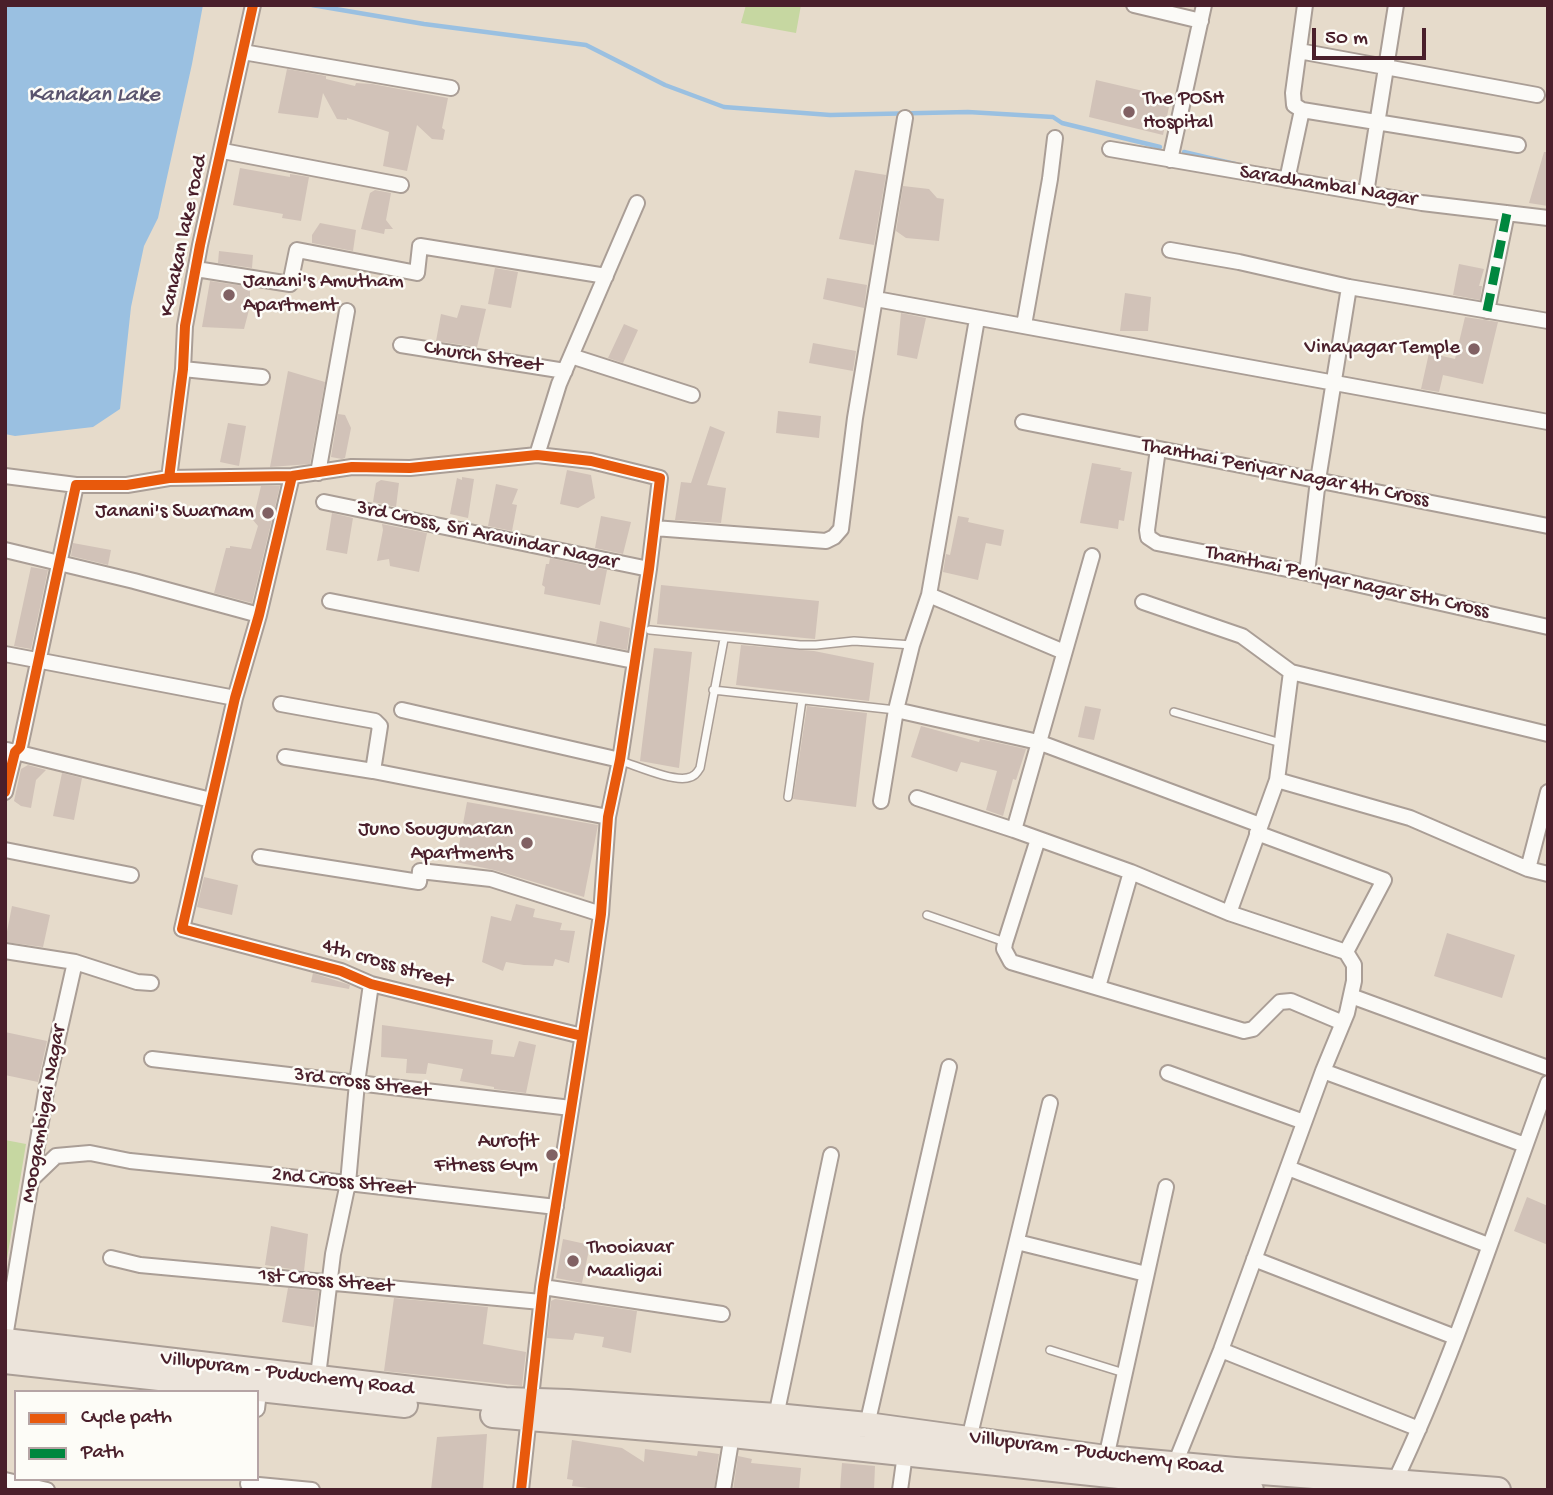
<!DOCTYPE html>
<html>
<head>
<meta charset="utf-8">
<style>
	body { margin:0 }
	#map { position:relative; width:1553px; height:1495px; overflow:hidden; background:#e6dbcb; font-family:"Gochi Hand",sans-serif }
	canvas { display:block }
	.frame { position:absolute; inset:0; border:7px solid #4a1f2b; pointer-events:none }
	.legend { position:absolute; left:14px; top:1390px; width:245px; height:91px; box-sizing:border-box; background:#fdfcf7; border:2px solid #b5a4a5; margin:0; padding:9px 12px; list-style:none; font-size:21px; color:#4a1f2b }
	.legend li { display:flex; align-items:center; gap:14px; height:35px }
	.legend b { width:35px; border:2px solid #b5a4a5 }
	.scale { position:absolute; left:1312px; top:28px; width:114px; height:32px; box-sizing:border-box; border:4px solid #4a1f2b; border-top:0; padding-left:9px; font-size:21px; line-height:24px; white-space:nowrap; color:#4a1f2b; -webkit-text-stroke:5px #fdfcf7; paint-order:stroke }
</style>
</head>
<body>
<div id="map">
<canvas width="1553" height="1495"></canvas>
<div class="frame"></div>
<ul class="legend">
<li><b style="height:9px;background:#e8590c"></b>Cycle path</li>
<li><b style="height:9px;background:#00873e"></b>Path</li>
</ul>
<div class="scale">50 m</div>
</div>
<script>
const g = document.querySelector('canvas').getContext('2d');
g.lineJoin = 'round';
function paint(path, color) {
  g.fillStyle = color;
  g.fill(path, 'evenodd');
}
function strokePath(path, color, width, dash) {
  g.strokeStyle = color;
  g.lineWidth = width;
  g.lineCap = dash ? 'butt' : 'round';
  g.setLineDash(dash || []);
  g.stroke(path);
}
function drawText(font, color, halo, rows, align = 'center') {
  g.font = font + ' "Gochi Hand",sans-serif';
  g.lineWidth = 5;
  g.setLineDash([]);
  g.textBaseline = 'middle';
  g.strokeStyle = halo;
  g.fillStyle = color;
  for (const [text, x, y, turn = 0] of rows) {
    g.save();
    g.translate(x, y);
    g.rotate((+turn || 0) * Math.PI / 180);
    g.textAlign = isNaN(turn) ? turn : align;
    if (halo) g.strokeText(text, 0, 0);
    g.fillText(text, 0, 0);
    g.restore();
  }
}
paint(new Path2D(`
	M746 5H801L796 33 741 23Z
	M5 1140 26 1144 5 1271Z`), '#c6d7a1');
paint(new Path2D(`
	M5 5H203L192 64 158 218 144 246 131 307 120 409 93 427 15 436 5 434Z`), '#9ac0e1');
strokePath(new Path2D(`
	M312 5 424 24 586 45 665 85 724 107 830 115 968 112 1053 117 1062 123 1160 147
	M1184 152 1235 164`), '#9ac0e1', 4.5);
paint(new Path2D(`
	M287 69 326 76V79L355 86 356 83 372 84 448 98 442 128 445 130 443 140 432 139 417 125 407 171 383 166 389 132 347 118V120L337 119 323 93 318 118 278 113Z
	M1096 80 1156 94V103L1169 107 1163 135 1089 117Z
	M1544 152H1548V206L1529 203Z
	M240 168 290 177V174L309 177 301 221 282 218 283 214 233 205Z
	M855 170 886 175 874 245 839 239Z
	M903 186 929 189 937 198 944 199 939 241 906 238 896 231Z
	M375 190 391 193 386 220 393 229H385L384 234 361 229 370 193Z
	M320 223 356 230 353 251 312 243V235Z
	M219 251 253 255 252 268 218 263Z
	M1459 264 1484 269 1479 286H1482L1480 300 1453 295Z
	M495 268 518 272 511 308 488 304Z
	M827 278 867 285 864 308 823 299Z
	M210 281 250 287V306L244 329 202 327Z
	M1125 293 1151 297 1148 331H1120Z
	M461 305 486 309 477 347 436 341 441 314 457 318Z
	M901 313 926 318 917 359 897 355Z
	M1465 317 1498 322 1483 384 1443 375 1439 392 1421 389 1429 353 1455 359Z
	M624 324 638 330 623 363 608 358Z
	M813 343 856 351 853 371 809 363Z
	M288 371 325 382 310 464 270 467Z
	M778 411 821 416 819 438 776 433Z
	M338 414 345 415 351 428 345 458 342 459 331 457Z
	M228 423 246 426 239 466 220 462Z
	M710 426 725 432 707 485 726 488 721 523 675 520 681 482 691 483Z
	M1092 463 1121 468 1120 470 1132 472 1124 521 1119 520 1118 529 1080 523Z
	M567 470 591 475 595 498 578 508 560 504Z
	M462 477 474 479 468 518 450 514 457 478 462 480Z
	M381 480 399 483 396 507 373 502 376 483Z
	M496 484 518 489 512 504 517 505 512 531 488 526Z
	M261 486H280L252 603 214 593 226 548H230V546L251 549 258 526 253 520Z
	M332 513 353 518 347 554 326 550Z
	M601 516 631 522 623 554 595 548Z
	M958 516 969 518 968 522 1004 530 1001 546 986 543 978 580 943 572 946 554 950 555Z
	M382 524 427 533 419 572 390 566 389 559 377 561 383 530Z
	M73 543 111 550 108 565 71 556Z
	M550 558 607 570 600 605 544 594 545 587 542 585 546 564H549Z
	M31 567 48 570 31 649 14 646Z
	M661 585 819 601 815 639 657 624Z
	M600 621 630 628 627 650 596 644Z
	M741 645 814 651 874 663 869 701 736 685Z
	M654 648 692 652 679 768 640 761Z
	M807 706 867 713 856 807 793 799Z
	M1085 706 1101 709 1094 740 1078 737Z
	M921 726 979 742 980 739 1026 749 1016 780 1013 779 1003 816 986 810 997 771 961 762 957 772 911 757Z
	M28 765 46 770 36 780 31 808 21 806 14 801 21 769Z
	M62 773 82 778 74 820 53 816Z
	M467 802 598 825 584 897 494 870 456 862Z
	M204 877 238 885 232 915 197 907Z
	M516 904 535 909 533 917 562 923 560 930 575 931 569 963 555 959 553 966 524 965 506 962 503 971 482 962 491 916 511 921Z
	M12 906 50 915 43 947 5 942Z
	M1447 933 1515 955 1502 998 1434 976Z
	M313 973 350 985 349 989 311 982Z
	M382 1025 493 1040 491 1054 514 1057 519 1041 536 1045 526 1093 494 1089V1087L460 1081 463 1069 428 1063 426 1074 406 1073 407 1059 381 1057Z
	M5 1032 47 1041 38 1082 5 1075Z
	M1527 1197 1548 1206V1245L1514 1231Z
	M271 1226 308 1234 304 1271 265 1265Z
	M563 1239 590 1245 582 1283 556 1278Z
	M288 1288 319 1291 314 1327 282 1322Z
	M394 1298 488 1307 483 1344 526 1352 522 1386 384 1371Z
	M555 1299 637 1311 631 1353 602 1347 604 1337 575 1333 573 1340 547 1338 551 1301Z
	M487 1434 483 1490H431L437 1437Z
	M572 1440 622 1448 644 1462 645 1449 697 1456 698 1451 719 1454 714 1490H605L572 1486 573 1480 567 1479Z
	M738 1456 752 1459 751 1463 801 1468 799 1490H733Z
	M842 1463 875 1466 874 1490H840Z`), '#d1c2b8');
const service = new Path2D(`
	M650 630 800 645H816L854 641 912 645
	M713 690 896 710
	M1174 712 1281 743
	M621 761C637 766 671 781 687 778 694 777 697 773 700 768L724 639
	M788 797 802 700
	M927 915 1005 942
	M1050 1350 1124 1373`);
const minor = new Path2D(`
	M1134 5 1201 21
	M1305 5 1293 93 1294 105 1302 110 1518 145
	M1299 51 1537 95
	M243 52 451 88
	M1110 149 1422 203 1548 218
	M223 151 401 185
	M1170 160 1204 5
	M1287 180 1302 110
	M1366 193 1396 5
	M1170 250 1239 262 1349 287 1548 321
	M196 269 290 284 297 250 417 273 420 246 606 276
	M876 299 1548 422
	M1487 311 1507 213
	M977 319 929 595 1064 652
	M1024 325 1050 179 1055 138
	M401 345 565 371
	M571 356 692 395
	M183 369 262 377
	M1023 422 1548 526
	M1158 449 1147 530 1148 537 1157 543 1307 573 1548 627
	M537 455 559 384 637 203
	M318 473 347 311
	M5 476 76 485
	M292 476 259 615 235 698 182 929 341 971 371 984 582 1036
	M169 478 183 369 185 326 200 245 253 5
	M324 502 649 569
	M654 528 826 541 834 537 841 529 855 418 905 118
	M5 550 134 581 259 615
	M1307 573 1318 480 1349 287
	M330 601 634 661
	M1143 602 1242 636 1291 672 1548 734
	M5 654 235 698
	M281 704 375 721 380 726 373 771
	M402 710 620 760
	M896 710 1038 742 1260 825
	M7 750 211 800
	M285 757 373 771 608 817
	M1277 780 1291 672
	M5 792 15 752 20 747 76 485H127L169 478 292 476 352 467 410 468 537 455 591 461 660 478 649 569 620 760 608 817 601 914 593 970 543 1287 521 1490
	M917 798 1014 830 1131 872 1229 913 1346 952
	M881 801 896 710 912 645 929 595
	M1014 830 1092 556
	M1038 839 1005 943 1004 949 1011 962 1244 1031 1253 1029 1280 1002 1291 1001 1343 1023
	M5 850 131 875
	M260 857 419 882 420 871 491 879 601 914
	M1528 869 1548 792
	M1229 913 1277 780 1410 818 1528 869 1548 874
	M5 951 75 962 137 982 151 983
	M1098 987 1131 872
	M1351 996 1548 1068
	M152 1059 571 1108
	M1323 1071 1525 1145
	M1168 1073 1304 1122
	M1288 1168 1488 1245
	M32 1179 56 1156 90 1153 130 1161 348 1183 556 1207
	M1017 1242 1146 1274
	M111 1258 140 1265 541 1302
	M1254 1259 1455 1337
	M543 1287 722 1314
	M5 1337 47 1086 75 962
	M1221 1350 1419 1429
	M317 1384 333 1254 348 1183 357 1083 371 984
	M257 1409 260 1384
	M776 1416 831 1155
	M867 1425 949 1067
	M969 1439 1050 1103
	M1106 1458 1166 1187
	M1175 1464 1221 1350 1323 1071 1347 1013 1354 981V965L1346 952 1384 880 1257 833
	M5 1480 47 1490
	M1395 1481C1456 1353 1499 1216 1548 1083
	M248 1484 312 1490
	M723 1490 733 1429
	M900 1490 906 1447`);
const trunk = new Path2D(`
	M5 1341 505 1400 568 1402 776 1416 867 1425 1106 1458 1235 1470 1498 1490
	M5 1361 405 1405
	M493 1415 732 1435 1251 1490`);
strokePath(service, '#aa9e96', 10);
strokePath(minor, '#aa9e96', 18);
strokePath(trunk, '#aa9e96', 28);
strokePath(service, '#fbfaf7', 7);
strokePath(minor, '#fbfaf7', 14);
strokePath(trunk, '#ece4db', 24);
strokePath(new Path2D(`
	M1487 311 1507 213`), '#00873e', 9, [18, 9]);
strokePath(new Path2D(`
	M292 476 259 615 235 698 182 929 341 971 371 984 582 1036
	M169 478 183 369 185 326 200 245 253 5
	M5 792 15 752 20 747 76 485H127L169 478 292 476 352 467 410 468 537 455 591 461 660 478 649 569 620 760 608 817 601 914 593 970 543 1287 521 1490`), '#e8590c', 10);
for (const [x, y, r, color] of [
	[1129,112,7,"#816163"],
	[229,295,7,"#816163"],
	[1474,349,7,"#816163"],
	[268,513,7,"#816163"],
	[527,843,7,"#816163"],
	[552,1155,7,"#816163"],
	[573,1261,7,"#816163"]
]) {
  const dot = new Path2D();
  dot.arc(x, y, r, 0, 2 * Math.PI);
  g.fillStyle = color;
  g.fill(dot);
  strokePath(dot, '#fdfcf7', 2.5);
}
drawText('21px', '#4a1f2b', '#fdfcf7', [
	["The POSH",1143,100,"left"],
	["Hospital",1143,124,"left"],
	["Janani's Amutham",243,283,"left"],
	["Apartment",243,307,"left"],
	["Vinayagar Temple",1460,349],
	["Janani's Swarnam",254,513],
	["Juno Sougumaran",513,831],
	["Apartments",513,855],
	["Aurofit",538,1143],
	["Fitness Gym",538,1167],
	["Thooiavar",587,1249,"left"],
	["Maaligai",587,1273,"left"]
], 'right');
drawText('21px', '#4a1f2b', '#fdfcf7', [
	["Saradhambal Nagar",1328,187,9],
	["Kanakan lake road",185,236,-78],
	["Church Street",483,358,9],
	["Thanthai Periyar Nagar 4th Cross",1285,474,11],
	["3rd Cross, Sri Aravindar Nagar",487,536,12],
	["Thanthai Periyar nagar 5th Cross",1347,583,12],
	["4th cross street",387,965,16],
	["3rd cross Street",362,1084,7],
	["Moogambigai Nagar",45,1114,-80],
	["2nd Cross Street",343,1183,6],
	["1st Cross Street",326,1282,5],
	["Villupuram - Puducherry Road",287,1375,7],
	["Villupuram - Puducherry Road",1096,1454,7]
]);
drawText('italic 23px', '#5a546e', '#fdfcf7', [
	["Kanakan Lake",94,96]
]);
</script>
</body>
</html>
